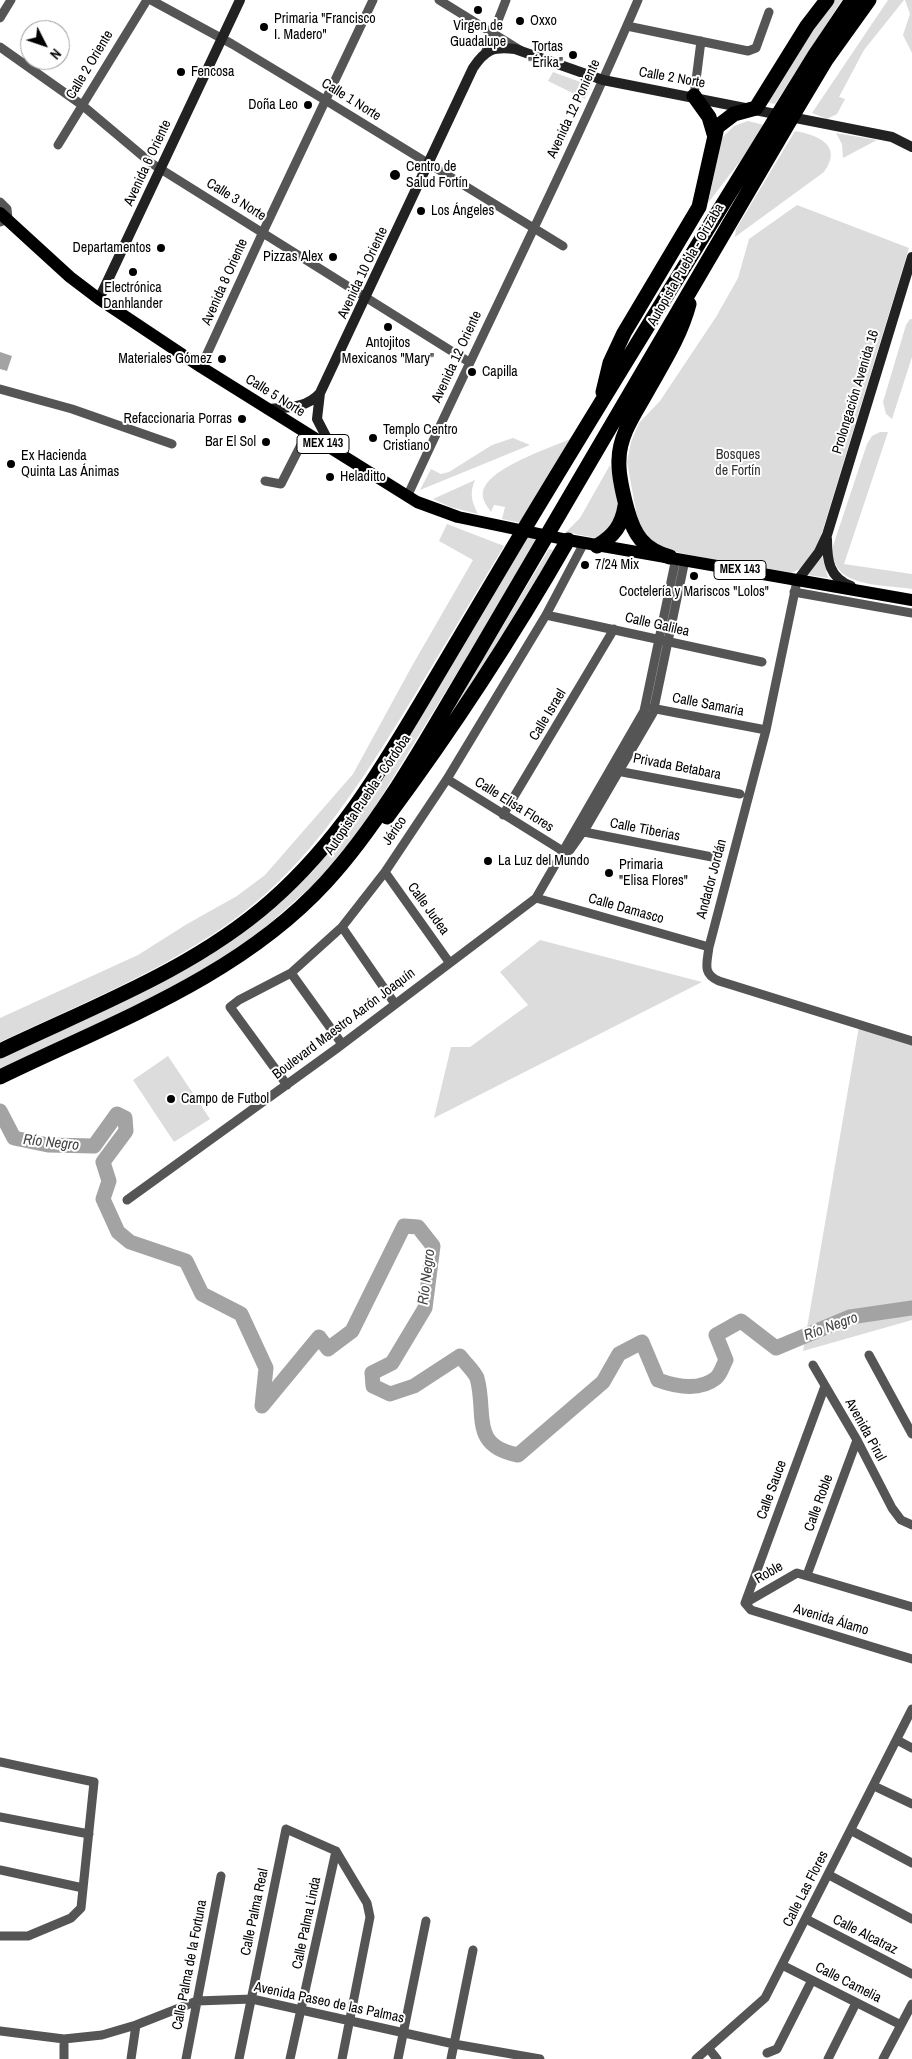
<!DOCTYPE html>
<html>
<head>
<meta charset="utf-8">
<style>
	body { margin:0 }
	#map { position:relative; width:912px; height:2059px; overflow:hidden; background:#fff; font-family:"Archivo Narrow",sans-serif }
	canvas { display:block }
	.north { position:absolute; left:20px; top:20px; width:50px; height:50px; box-sizing:border-box; background:#fff; border:1px solid #999; border-radius:50%; rotate:131deg; font-size:14px; font-weight:700; line-height:20px; text-align:center; color:#000 }
	.north::after { content:''; display:block; margin:auto; width:18px; height:22px; background:#000; clip-path:polygon(50% 0,100% 100%,50% 72%,0 100%) }
</style>
</head>
<body>
<div id="map">
<canvas width="912" height="2059"></canvas>
<div class="north">N</div>
</div>
<script>
const g = document.querySelector('canvas').getContext('2d');
g.lineJoin = 'round';
function paint(path, color) {
  g.fillStyle = color;
  g.fill(path, 'evenodd');
}
function strokePath(path, color, width, dash) {
  g.strokeStyle = color;
  g.lineWidth = width;
  g.lineCap = dash ? 'butt' : 'round';
  g.setLineDash(dash || []);
  g.stroke(path);
}
function drawText(font, color, halo, rows, align = 'center') {
  g.font = font + ' "Archivo Narrow",sans-serif';
  g.lineWidth = 4;
  g.setLineDash([]);
  g.textBaseline = 'middle';
  g.strokeStyle = halo;
  g.fillStyle = color;
  for (const [text, x, y, turn = 0] of rows) {
    g.save();
    g.translate(x, y);
    g.rotate((+turn || 0) * Math.PI / 180);
    g.textAlign = isNaN(turn) ? turn : align;
    if (halo) g.strokeText(text, 0, 0);
    g.fillText(text, 0, 0);
    g.restore();
  }
}
paint(new Path2D(`
	M832 0H842L775 104 766 102Z
	M888 0H904L864 50 839 97 845 99 837 114 827 119 812 113Z
	M905 0H912V53L903 35 910 14Z
	M553 72 591 86 585 99 548 81Z
	M748 121 764 125 741 160 708 203 722 138 734 126Z
	M795 131C817 135 844 145 824 172L735 237 736 229Z
	M836 133 877 140 843 158 842 144Z
	M797 205 909 248 820 539C811 559 806 570 784 575L662 549 651 543 638 522 627 462 631 442 639 423 660 401 716 317 738 278 749 239Z
	M910 319H912V357L892 419 886 414 883 402 906 325Z
	M880 432H888L844 564 912 574V589C883 584 829 589 833 546L867 444 872 436Z
	M513 438 530 445 420 490 431 469 441 474 449 472 492 445Z
	M570 439 521 523 502 519 505 507 494 505 491 512C486 505 480 497 484 488 494 466 548 449 570 439Z
	M610 465 619 502 616 522 600 539 566 532 580 518Z
	M475 480C469 494 472 502 478 514L450 507 433 499Z
	M447 524 504 546C473 598 442 649 411 701 363 779 314 859 240 915 168 969 81 1004 0 1042V1018L138 955 187 924 237 896 265 875 353 774 412 666 473 560 439 541Z
	M527 536 539 539 364 825 322 877 259 933 187 981 0 1071V1057L183 969 291 892 315 869 355 819 383 777Z
	M549 549 553 550 552 557 489 662 432 743Z
	M822 555 828 578 808 575Z
	M540 940 702 982 434 1118 451 1047H470L528 1005 500 972Z
	M859 1026 912 1044V1320L803 1351Z
	M168 1056 210 1119 174 1142 133 1080Z`), '#dcdcdc');
paint(new Path2D(`
	M0 352 12 356 7 371 0 369Z`), '#a3a3a3');
strokePath(new Path2D(`
	M0 1111 14 1138 48 1145 94 1146 117 1114 125 1118 126 1131 103 1162 109 1181 103 1199 118 1232 130 1242 186 1261 202 1294 241 1314 266 1368 262 1406 319 1337 328 1349 352 1331 404 1226 418 1227 433 1246 425 1308 392 1363 372 1373 373 1386 390 1394 414 1386 460 1356C465 1363 474 1371 477 1378 487 1413 469 1446 518 1455L603 1382 619 1354 642 1342 658 1380C677 1387 700 1391 716 1378 721 1374 723 1365 726 1360L716 1335 741 1321 776 1348 850 1317 912 1308`), '#a3a3a3', 15);
strokePath(new Path2D(`
	M151 0 232 44 325 100 563 246
	M439 0 520 50
	M0 18 11 0
	M627 26 748 51 756 48 769 12
	M0 47 82 105 151 163 469 362
	M486 51 506 0
	M694 96 701 41
	M58 145 147 0
	M0 202 7 209 8 219 0 222
	M201 367 263 232 373 0
	M0 389 72 409 172 444
	M265 481 281 484 307 433
	M407 497C483 331 566 168 638 0
	M797 581 766 730 709 947C707 963 702 974 719 981L912 1041
	M794 592 912 613
	M546 615 762 662
	M651 708 766 730
	M617 771 740 794
	M447 779 566 853
	M503 815 614 629
	M579 831 712 857
	M562 855 570 850 587 826 653 713 685 560
	M385 872 449 962
	M536 898 709 947
	M342 927 395 1004
	M291 973 342 1044
	M287 1085 230 1007 239 1000 291 973 342 927 385 872 447 779 546 615 584 543
	M127 1200 336 1049 536 898 644 711 676 558
	M869 1355 912 1434
	M813 1365 857 1440 892 1508 901 1520 912 1525
	M807 1575 857 1440
	M745 1603 825 1386
	M745 1603 797 1573 912 1607
	M745 1603 751 1610 912 1659
	M897 1740 912 1748
	M0 1762 94 1782 81 1908 71 1918 28 1936H0
	M874 1786 912 1804
	M0 1817 89 1834
	M852 1831 912 1863
	M0 1870 83 1888
	M829 1875 912 1919
	M806 1919 912 1974
	M782 1965 901 2025
	M0 2031 64 2039 102 2035 136 2025 197 2001 252 1999 454 2044 540 2059
	M64 2039V2059
	M709 2049 717 2059
	M767 2053 777 2049 812 1980
	M131 2059 136 2025
	M186 2059 221 1876
	M239 2059 286 1829 336 1851 367 1903 370 1917 342 2059
	M290 2059 336 1851
	M398 2059 426 1921
	M451 2059 473 1950
	M696 2059 765 1998 912 1709
	M828 2059 856 2003
	M883 2059 912 2004`), '#555', 9);
strokePath(new Path2D(`
	M99 299 240 0
	M267 409C286 407 306 409 320 393
	M333 450 317 419 320 393 473 68C485 50 493 46 515 49L603 80 892 137 912 147
	M827 539C827 560 829 578 851 586
	M797 581 819 552 827 535 912 257`), '#222', 10);
strokePath(new Path2D(`
	M0 213 70 277 99 299 201 367 417 502 458 517 568 540 912 600`), '#000', 12);
strokePath(new Path2D(`
	M694 96 709 117 714 134
	M603 392 610 363 624 333 699 207 717 127 734 114 756 108 807 26 827 0
	M597 546C614 536 622 525 625 506
	M670 557C643 549 634 535 627 509 623 494 618 475 619 460 619 437 633 416 644 397 661 366 680 338 689 304
	M387 817C453 728 513 636 568 540
	M0 1051C92 1007 194 969 271 901 337 843 378 775 422 701 454 648 485 594 517 541 615 378 715 217 815 55L852 0
	M0 1077C113 1022 239 977 326 882 384 819 431 731 475 658L799 105 826 60 869 0`), '#000', 15);
for (const [x, y, r, color] of [
	[478,10,5,"#000"],
	[520,21,5,"#000"],
	[264,27,5,"#000"],
	[573,55,5,"#000"],
	[181,72,5,"#000"],
	[308,105,5,"#000"],
	[395,175,6,"#000"],
	[421,211,5,"#000"],
	[161,248,5,"#000"],
	[333,257,5,"#000"],
	[133,272,5,"#000"],
	[388,327,5,"#000"],
	[222,359,5,"#000"],
	[472,372,5,"#000"],
	[242,419,5,"#000"],
	[373,438,5,"#000"],
	[266,442,5,"#000"],
	[11,464,5,"#000"],
	[330,477,5,"#000"],
	[585,565,5,"#000"],
	[694,576,5,"#000"],
	[488,861,5,"#000"],
	[609,873,5,"#000"],
	[171,1099,5,"#000"]
]) {
  const dot = new Path2D();
  dot.arc(x, y, r, 0, 2 * Math.PI);
  g.fillStyle = color;
  g.fill(dot);
  strokePath(dot, '#fff', 2);
}
for (const [x, y, w] of [
	[323,444,52],
	[740,570,52]
]) {
  const box = new Path2D();
  box.roundRect(x - w / 2, y - 9.5, w, 19, 4);
  g.fillStyle = '#fff';
  g.fill(box);
  strokePath(box, '#000', 1);
}
drawText('bold 12px', '#000', null, [
	["MEX 143",323,444],
	["MEX 143",740,570]
]);
drawText('14px', '#000', '#fff', [
	["Primaria \"Francisco",274,19],
	["I. Madero\"",274,35],
	["Oxxo",530,21],
	["Virgen de",478,26,"center"],
	["Guadalupe",478,42,"center"],
	["Tortas",563,47,"right"],
	["\"Érika\"",563,63,"right"],
	["Fencosa",191,72],
	["Doña Leo",298,105,"right"],
	["Centro de",406,167],
	["Salud Fortín",406,183],
	["Los Ángeles",431,211],
	["Departamentos",151,248,"right"],
	["Pizzas Alex",323,257,"right"],
	["Electrónica",133,288,"center"],
	["Danhlander",133,304,"center"],
	["Antojitos",388,343,"center"],
	["Mexicanos \"Mary\"",388,359,"center"],
	["Materiales Gómez",212,359,"right"],
	["Capilla",482,372],
	["Refaccionaria Porras",232,419,"right"],
	["Templo Centro",383,430],
	["Cristiano",383,446],
	["Bar El Sol",256,442,"right"],
	["Ex Hacienda",21,456],
	["Quinta Las Ánimas",21,472],
	["Heladitto",340,477],
	["7/24 Mix",595,565],
	["Coctelería y Mariscos \"Lolos\"",694,592,"center"],
	["La Luz del Mundo",498,861],
	["Primaria",619,865],
	["\"Elisa Flores\"",619,881],
	["Campo de Futbol",181,1099]
], 'left');
drawText('14px', '#000', '#fff', [
	["Calle 2 Oriente",90,65,-59],
	["Calle 2 Norte",672,78,10],
	["Calle 1 Norte",351,100,32],
	["Avenida 12 Poniente",574,109,-65],
	["Avenida 6 Oriente",148,163,-65],
	["Calle 3 Norte",236,200,32],
	["Autopista Puebla - Orizaba",686,265,-60],
	["Avenida 10 Oriente",363,273,-65],
	["Avenida 8 Oriente",225,282,-66],
	["Avenida 12 Oriente",457,357,-65],
	["Prolongación Avenida 16",856,392,-73],
	["Calle 5 Norte",275,396,32],
	["Calle Galilea",657,625,13],
	["Calle Samaria",708,705,11],
	["Calle Israel",548,715,-59],
	["Privada Betabara",677,767,11],
	["Autopista Puebla - Córdoba",368,795,-56],
	["Calle Elisa Flores",514,805,32],
	["Calle Tiberias",645,830,11],
	["Jérico",395,831,-56],
	["Andador Jordán",712,879,-75],
	["Calle Judea",428,909,54],
	["Calle Damasco",626,909,16],
	["Boulevard Maestro Aarón Joaquín",344,1024,-37],
	["Avenida Pirul",865,1430,61],
	["Calle Sauce",772,1490,-70],
	["Calle Roble",819,1503,-70],
	["Roble",769,1573,-30],
	["Avenida Álamo",831,1620,17],
	["Calle Las Flores",806,1889,-63],
	["Calle Palma Real",255,1912,-78],
	["Calle Palma Linda",307,1923,-78],
	["Calle Alcatraz",865,1935,27],
	["Calle Palma de la Fortuna",190,1965,-79],
	["Calle Camelia",848,1983,27],
	["Avenida Paseo de las Palmas",329,2003,12]
]);
drawText('14px', '#333', '#fff', [
	["Bosques",738,455],
	["de Fortín",738,471]
]);
drawText('italic 15px', '#444', '#fff', [
	["Río Negro",51,1143,6],
	["Río Negro",427,1277,-83],
	["Río Negro",831,1327,-20]
]);
</script>
</body>
</html>
